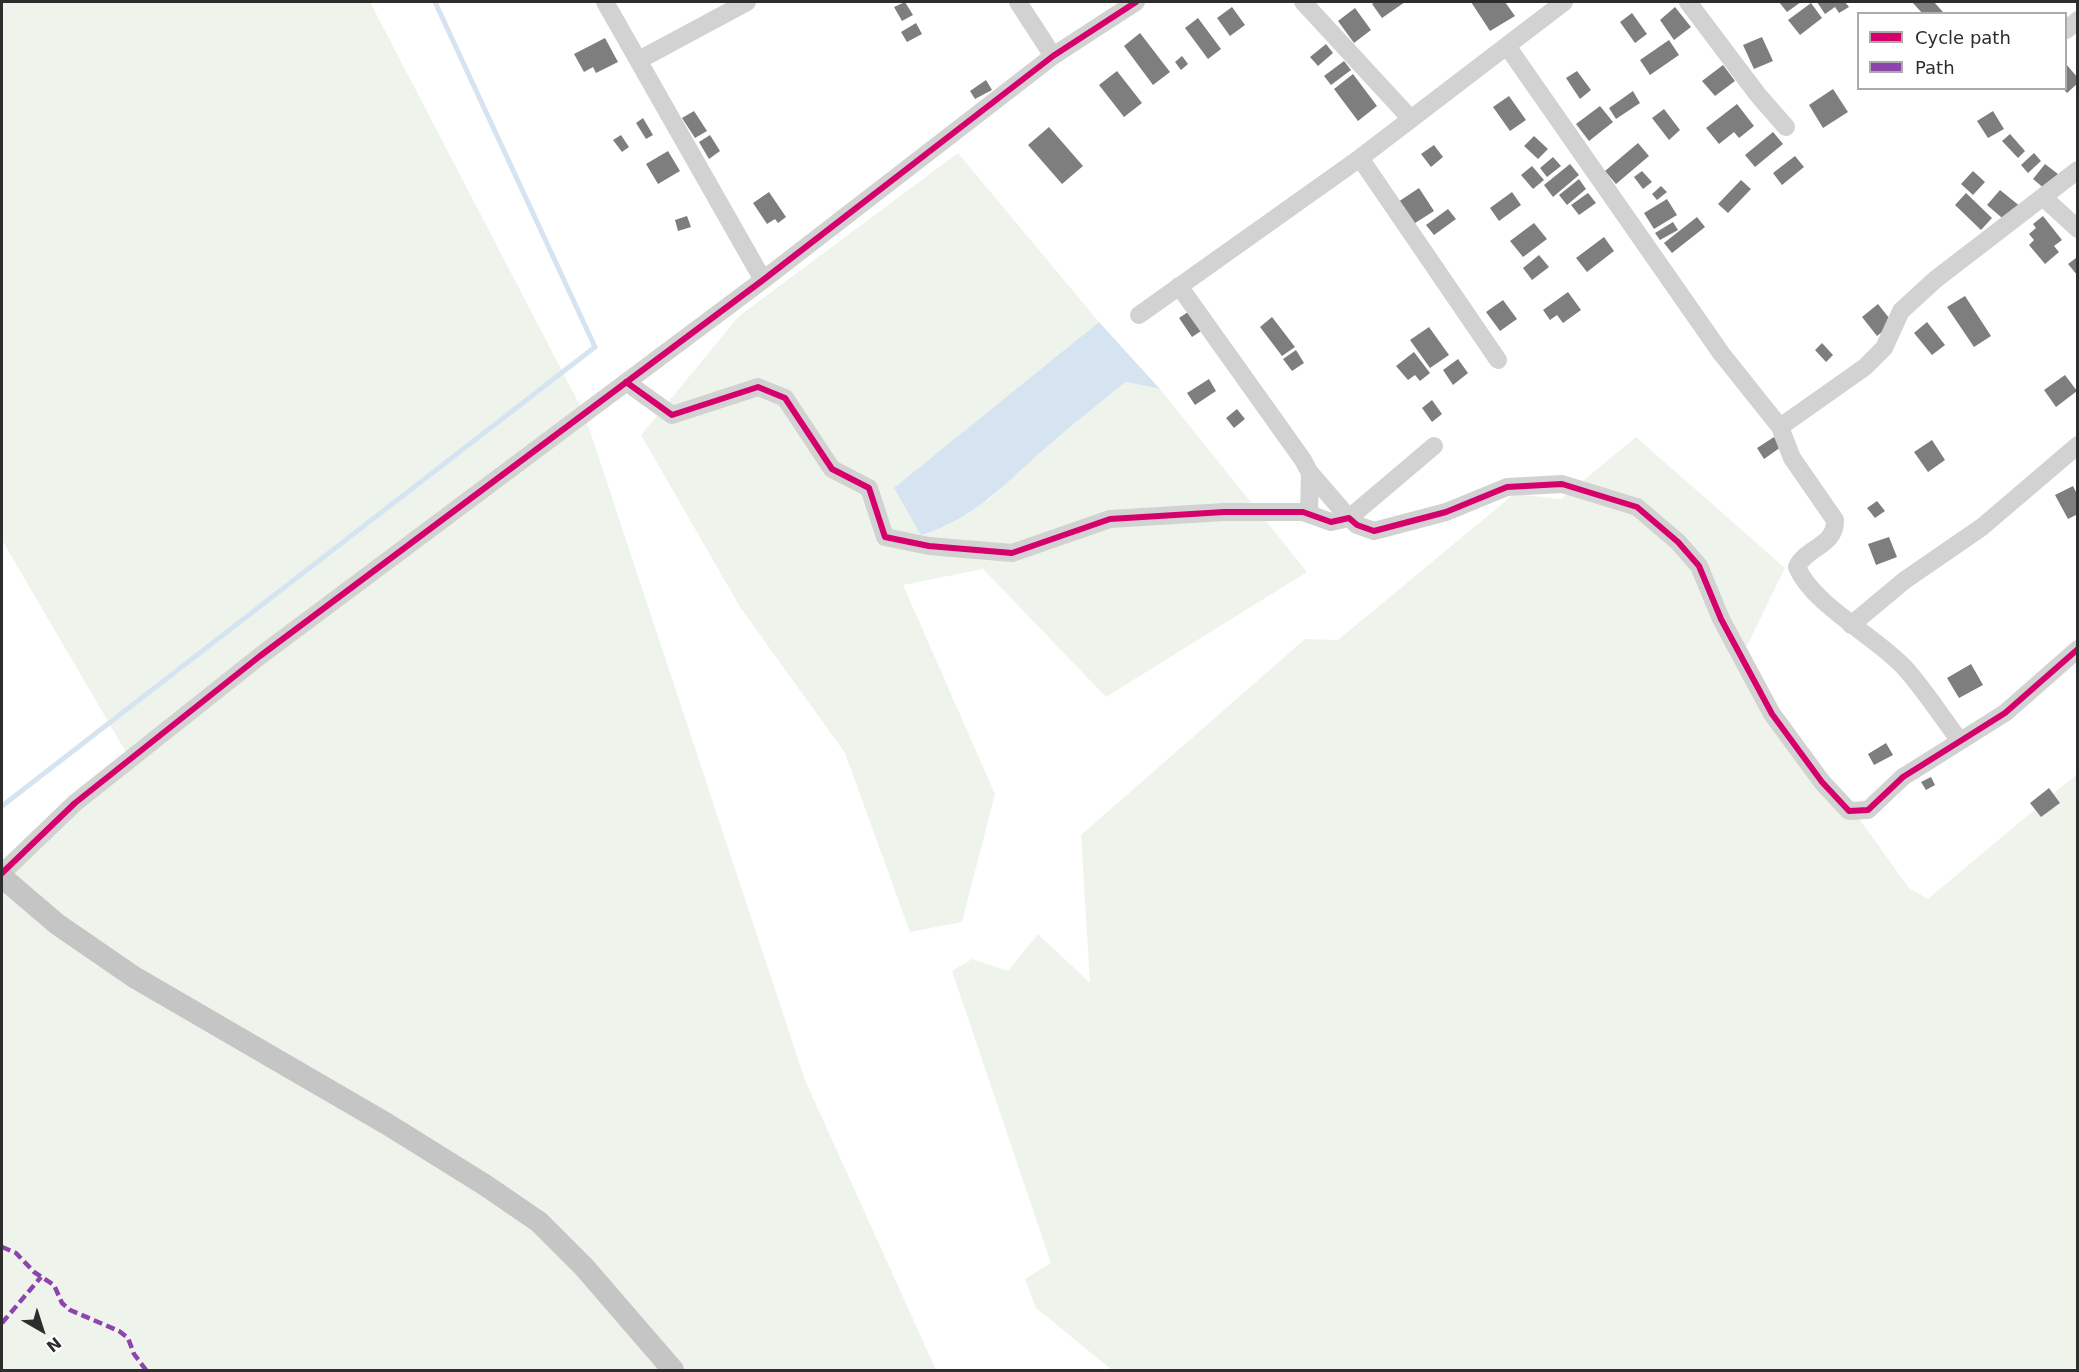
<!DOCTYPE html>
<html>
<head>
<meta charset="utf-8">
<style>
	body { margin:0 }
	#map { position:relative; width:2079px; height:1372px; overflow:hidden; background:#fff; font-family:"DejaVu Sans",sans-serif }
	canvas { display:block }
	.frame { position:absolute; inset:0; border:3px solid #2d2d2d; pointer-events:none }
	.legend { position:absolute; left:1857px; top:12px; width:210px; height:78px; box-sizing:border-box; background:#fff; border:2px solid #ababab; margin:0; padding:8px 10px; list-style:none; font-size:18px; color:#2d2d2d }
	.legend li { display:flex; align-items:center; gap:12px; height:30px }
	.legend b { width:30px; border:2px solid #ababab }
	.north { position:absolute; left:12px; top:1300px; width:60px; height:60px; -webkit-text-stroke:4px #fff; paint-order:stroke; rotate:141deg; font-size:16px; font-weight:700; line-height:24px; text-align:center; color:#2d2d2d }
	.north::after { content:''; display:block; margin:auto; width:21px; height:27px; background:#2d2d2d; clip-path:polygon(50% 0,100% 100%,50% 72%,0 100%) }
</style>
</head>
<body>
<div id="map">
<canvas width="2079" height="1372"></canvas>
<div class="frame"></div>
<ul class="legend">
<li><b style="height:8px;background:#d6006c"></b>Cycle path</li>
<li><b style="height:8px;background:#8e44ad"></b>Path</li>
</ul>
<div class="north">N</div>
</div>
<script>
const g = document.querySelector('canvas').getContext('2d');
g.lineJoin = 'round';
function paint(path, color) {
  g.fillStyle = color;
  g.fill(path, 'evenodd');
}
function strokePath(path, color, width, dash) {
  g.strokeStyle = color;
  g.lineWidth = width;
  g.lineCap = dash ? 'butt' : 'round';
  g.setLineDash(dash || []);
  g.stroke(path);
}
paint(new Path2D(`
	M2 2H370L584 413 805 1080 936 1370H2V873L130 759 2 540Z
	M958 153 1099 322 895 488 988 500 1051 442 1126 382 1160 389 1307 572 1106 697 983 569 903 585 995 794 962 922 910 932 845 753 740 607 641 435 739 316Z
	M1636 437 1785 568 1742 656 1909 888 1928 899 2077 774V1370H1112L1036 1308 1025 1279 1051 1263 952 971 972 959 1008 971 1038 934 1090 983 1081 835 1305 639 1338 640 1514 494 1561 499Z`), '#eef4eb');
paint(new Path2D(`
	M1099 322 1160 389 1126 382C1101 402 1075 422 1051 443 1008 480 977 518 921 535L894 488Z`), '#d6e4f1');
strokePath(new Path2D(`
	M2 806 595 347 435 2`), '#d6e4f1', 5);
paint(new Path2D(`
	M905 2 913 15 902 21 894 7Z
	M1375 2H1405L1382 18 1372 4Z
	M1471 2H1505L1515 16 1490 31Z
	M1779 2H1801L1787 12Z
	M1817 2H1845L1849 7 1839 13 1835 7 1825 14Z
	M1912 2H1934L1943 12 1923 14Z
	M1811 3 1822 18 1800 35 1788 20Z
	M1232 7 1245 25 1230 36 1217 18Z
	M1675 7 1691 27 1674 40 1660 20Z
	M1355 8 1371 30 1354 43 1338 21Z
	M1632 13 1647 34 1635 43 1620 22Z
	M1198 18 1221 49 1208 59 1185 28Z
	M916 23 922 34 907 42 901 32Z
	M1140 33 1170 72 1153 85 1124 46Z
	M1762 37 1773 61 1754 69 1743 45Z
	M605 38 618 62 596 73 593 67 584 72 574 54Z
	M1669 40 1679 55 1650 75 1640 60Z
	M1326 44 1333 53 1318 66 1310 57Z
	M1182 56 1188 64 1181 70 1175 62Z
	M1344 61 1351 70 1331 85 1324 76Z
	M2066 64 2078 78V83L2067 93 2063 88H2066Z
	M1723 65 1735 81 1715 96 1702 81Z
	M1117 71 1142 103 1124 117 1099 85Z
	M1577 71 1591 90 1580 99 1566 78Z
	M1353 74 1377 106 1358 121 1334 89Z
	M986 80 992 90 975 99 970 91Z
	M1833 89 1848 112 1823 128 1809 105Z
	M1633 91 1640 103 1616 119 1609 108Z
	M1509 96 1526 120 1510 131 1493 107Z
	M1737 104 1754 126 1739 138 1734 132 1719 144 1706 128Z
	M1600 106 1613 122 1589 141 1576 124Z
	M1664 109 1680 130 1669 140 1652 118Z
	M694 111 707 131 695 138 682 118Z
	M1993 111 2004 129 1988 138 1977 121Z
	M643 118 653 135 646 139 636 123Z
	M1049 127 1083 166 1062 184 1028 145Z
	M1773 132 1783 144 1755 167 1745 155Z
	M2010 134 2025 151 2018 158 2002 141Z
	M621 135 629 147 622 152 613 140Z
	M710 135 720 151 709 159 699 142Z
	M1534 136 1548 149 1538 159 1524 146Z
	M1638 143 1649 156 1616 184 1605 171Z
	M1434 145 1443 157 1431 167 1421 154Z
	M668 151 680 171 658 184 646 164Z
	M2034 153 2041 161 2028 173 2021 165Z
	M1795 156 1804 167 1782 185 1773 173Z
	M1553 157 1561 166 1547 177 1540 168Z
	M1570 164 1579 175 1553 197 1544 185Z
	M2045 164 2058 174 2046 190 2033 179Z
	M1532 166 1544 180 1533 189 1521 175Z
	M1642 171 1652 182 1643 189 1634 177Z
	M1973 171 1985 182 1973 195 1961 184Z
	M1579 179 1586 189 1567 205 1559 195Z
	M1741 180 1751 189 1728 213 1718 204Z
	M1661 186 1667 192 1657 200 1652 194Z
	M1419 188 1434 211 1412 225 1398 202Z
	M2000 190 2021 207 2008 223 1987 205Z
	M769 192 786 217 778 223 775 219 767 224 753 203Z
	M1512 192 1521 205 1499 221 1490 208Z
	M1588 193 1596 203 1579 215 1571 205Z
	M1966 193 1992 218 1981 230 1955 205Z
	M1667 199 1677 215 1654 229 1644 213Z
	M1448 209 1456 219 1434 235 1426 225Z
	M687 216 691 227 678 231 675 220Z
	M2043 216 2062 240 2054 246 2059 252 2045 264 2029 245 2034 240 2029 234 2036 228 2033 224Z
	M1697 217 1705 227 1672 253 1664 243Z
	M1673 222 1678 230 1660 240 1655 233Z
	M1534 223 1547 239 1523 257 1510 241Z
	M1604 237 1614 251 1587 272 1576 258Z
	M1539 255 1549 267 1532 280 1523 268Z
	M2076 258 2078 260V276L2068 264Z
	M1568 292 1581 310 1563 323 1557 315 1550 320 1543 310Z
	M1965 296 1991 336 1974 347 1947 307Z
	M1503 300 1517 319 1500 331 1486 312Z
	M1878 304 1893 323 1877 336 1862 317Z
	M1191 310 1204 329 1192 337 1179 318Z
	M1272 317 1295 347 1282 356 1260 327Z
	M1927 322 1945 345 1932 355 1914 333Z
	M1429 327 1449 355 1430 368 1410 340Z
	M1822 343 1833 355 1826 362 1815 350Z
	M1296 350 1304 363 1292 371 1283 359Z
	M1414 352 1430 373 1420 381 1415 375 1408 380 1396 366Z
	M1458 359 1468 373 1453 385 1443 370Z
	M2065 375 2077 391 2056 407 2044 390Z
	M1209 379 1216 391 1195 405 1187 393Z
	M1432 400 1442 414 1432 422 1422 408Z
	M1237 409 1245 419 1234 428 1226 418Z
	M1774 437 1781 447 1764 459 1757 448Z
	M1932 440 1945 460 1928 472 1914 452Z
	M2073 486 2078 496V514L2068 519 2055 495Z
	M1877 501 1885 511 1875 518 1867 508Z
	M1889 537 1897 557 1876 565 1868 544Z
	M1971 664 1983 685 1959 698 1947 678Z
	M1886 743 1893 755 1874 765 1868 754Z
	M1931 777 1935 785 1926 790 1921 782Z
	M2049 788 2060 803 2041 817 2030 803Z`), '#7e7e7e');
strokePath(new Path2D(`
	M605 2 763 280
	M1018 2 1053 56
	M1303 2 1411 119
	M1688 2 1758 95 1786 127
	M2066 30 2078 20
	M1507 46 1721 353 1780 427 1792 458 1835 520C1836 546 1806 547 1797 567 1812 604 1876 637 1904 667 1924 689 1941 716 1960 741
	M639 60 747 2
	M1360 158 1498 360
	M2043 197 2078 229
	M1179 286 1303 460 1310 473 1309 513
	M1139 315 1360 158 1564 2
	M626 382 672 415 758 387 785 398 832 469 869 488 885 537 929 546 1012 553 1110 519 1224 512H1303L1331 522 1349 518 1357 525 1374 531 1446 512 1507 487 1562 484 1637 507 1678 542 1699 566 1721 619 1772 714 1822 782 1849 811 1868 810 1903 777 2005 713 2078 649
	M1780 427 1865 367 1884 348 1901 311 1936 279 2078 170
	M1310 473 1349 518 1434 446
	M1851 625 1905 580 1982 527 2078 445
	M2 873 75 803 260 656 763 280 1053 56 1136 2`), '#d2d2d2', 18);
strokePath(new Path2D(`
	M2 877 57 924 134 977 387 1124 485 1185 539 1222 584 1267 673 1370`), '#c5c5c5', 22);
strokePath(new Path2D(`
	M2 1247 16 1253 34 1272 54 1285 62 1303 70 1310 119 1331 128 1338 134 1354 146 1370
	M2 1323 41 1277`), '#8e44ad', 4.5, [9, 4.5]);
strokePath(new Path2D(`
	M626 382 672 415 758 387 785 398 832 469 869 488 885 537 929 546 1012 553 1110 519 1224 512H1303L1331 522 1349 518 1357 525 1374 531 1446 512 1507 487 1562 484 1637 507 1678 542 1699 566 1721 619 1772 714 1822 782 1849 811 1868 810 1903 777 2005 713 2078 649
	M2 873 75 803 260 656 763 280 1053 56 1136 2`), '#d6006c', 6);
</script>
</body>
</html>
